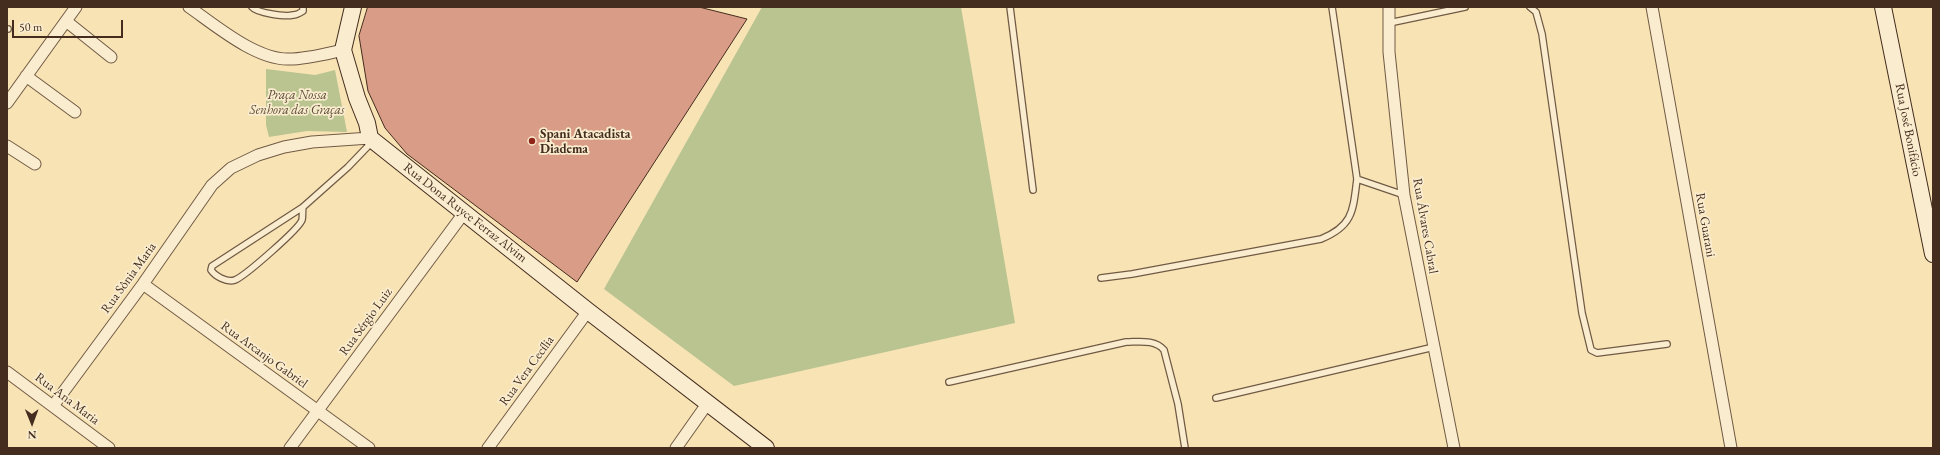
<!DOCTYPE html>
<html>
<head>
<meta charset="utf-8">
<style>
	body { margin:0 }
	#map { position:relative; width:1940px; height:455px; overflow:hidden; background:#f8e3b5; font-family:"EB Garamond",serif }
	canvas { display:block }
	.frame { position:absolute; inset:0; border:8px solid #442c1e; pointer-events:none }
	.north { position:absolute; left:12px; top:403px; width:40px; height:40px; -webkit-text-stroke:3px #faedcf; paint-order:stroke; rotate:179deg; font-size:11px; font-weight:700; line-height:16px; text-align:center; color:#442c1e }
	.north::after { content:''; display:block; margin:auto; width:14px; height:18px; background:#442c1e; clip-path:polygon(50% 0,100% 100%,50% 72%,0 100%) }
	.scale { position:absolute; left:12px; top:20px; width:111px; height:18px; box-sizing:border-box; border:2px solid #442c1e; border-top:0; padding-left:5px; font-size:12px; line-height:14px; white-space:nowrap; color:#442c1e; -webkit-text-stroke:3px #faedcf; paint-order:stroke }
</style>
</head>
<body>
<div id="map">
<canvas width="1940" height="455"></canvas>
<div class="frame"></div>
<div class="north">N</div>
<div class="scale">50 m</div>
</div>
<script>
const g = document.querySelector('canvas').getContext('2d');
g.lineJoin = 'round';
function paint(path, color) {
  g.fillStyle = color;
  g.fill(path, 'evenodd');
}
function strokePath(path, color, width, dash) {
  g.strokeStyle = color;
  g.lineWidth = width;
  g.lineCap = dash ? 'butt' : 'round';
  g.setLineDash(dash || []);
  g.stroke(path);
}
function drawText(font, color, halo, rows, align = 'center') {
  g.font = font + ' "EB Garamond",serif';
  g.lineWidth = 3.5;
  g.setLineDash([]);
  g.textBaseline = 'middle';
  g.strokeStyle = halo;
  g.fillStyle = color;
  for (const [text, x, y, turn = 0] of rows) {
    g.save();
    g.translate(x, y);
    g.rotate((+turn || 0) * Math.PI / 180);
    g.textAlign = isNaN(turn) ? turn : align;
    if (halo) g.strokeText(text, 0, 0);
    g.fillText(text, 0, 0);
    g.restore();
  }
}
paint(new Path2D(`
	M762 7H961L1015 323 734 386 604 289Z
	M266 69 315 75 335 70 347 132 307 131 269 137 266 125Z`), '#bac490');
const building = new Path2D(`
	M368 7H699L747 19 577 282 407 154 385 128 368 91 359 36Z`);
paint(building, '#d99c87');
strokePath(building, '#442c1e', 1);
const lane = new Path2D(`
	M252 7C257 13 285 17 293 15 296 15 300 13 303 11V7
	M1010 7 1033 190
	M1332 7 1357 179 1404 195
	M1530 7 1536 12 1542 34 1582 313 1591 350 1597 353 1667 344
	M1389 23 1465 7
	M7 29H8
	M303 207C302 211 303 216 302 220 299 229 245 276 235 280 227 283 215 276 211 270L212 266 303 207 348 167 372 142
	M1101 278 1132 274 1321 239C1353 226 1353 211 1357 179
	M949 382 1126 342C1139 342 1155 339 1164 350L1178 404 1185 448
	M1216 398 1434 347`);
const street = new Path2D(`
	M189 7C215 25 256 60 289 59 307 59 325 54 343 50
	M1389 7V52L1404 195 1454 448
	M1652 7 1731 448
	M66 21 111 57
	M26 76 75 112
	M7 103 76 7
	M7 146 35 164
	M143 284 369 448
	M7 372 109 448
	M53 406 143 284 212 185 231 168 258 155 284 147 312 142 370 138
	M290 448 464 213
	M488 448 588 311
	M676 448 707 404`);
const secondary = new Path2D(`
	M353 7 343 50 357 98 367 123 370 138 588 311 766 448
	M1883 7 1933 254`);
strokePath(lane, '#715a44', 8);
strokePath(street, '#715a44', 13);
strokePath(secondary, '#442c1e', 18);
strokePath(lane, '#faedcf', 5.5);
strokePath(street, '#faedcf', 11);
strokePath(secondary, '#faedcf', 16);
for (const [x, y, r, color] of [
	[532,141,4,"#8f2418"]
]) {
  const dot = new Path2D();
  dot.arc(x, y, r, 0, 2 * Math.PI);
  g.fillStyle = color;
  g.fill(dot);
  strokePath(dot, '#faedcf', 1.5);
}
drawText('italic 13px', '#5c4a35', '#faedcf', [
	["Praça Nossa",297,95],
	["Senhora das Graças",297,110]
]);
drawText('13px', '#442c1e', '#faedcf', [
	["Rua José Bonifácio",1908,130,79],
	["Rua Dona Ruyce Ferraz Alvim",465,213,38],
	["Rua Guarani",1705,225,80],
	["Rua Álvares Cabral",1425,226,80],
	["Rua Sônia Maria",129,278,-54],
	["Rua Sérgio Luiz",366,322,-54],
	["Rua Arcanjo Gabriel",264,355,36],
	["Rua Vera Cecília",527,371,-54],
	["Rua Ana Maria",67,399,37]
]);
drawText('bold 13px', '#442c1e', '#faedcf', [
	["Spani Atacadista",540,134],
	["Diadema",540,149]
], 'left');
</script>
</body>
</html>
